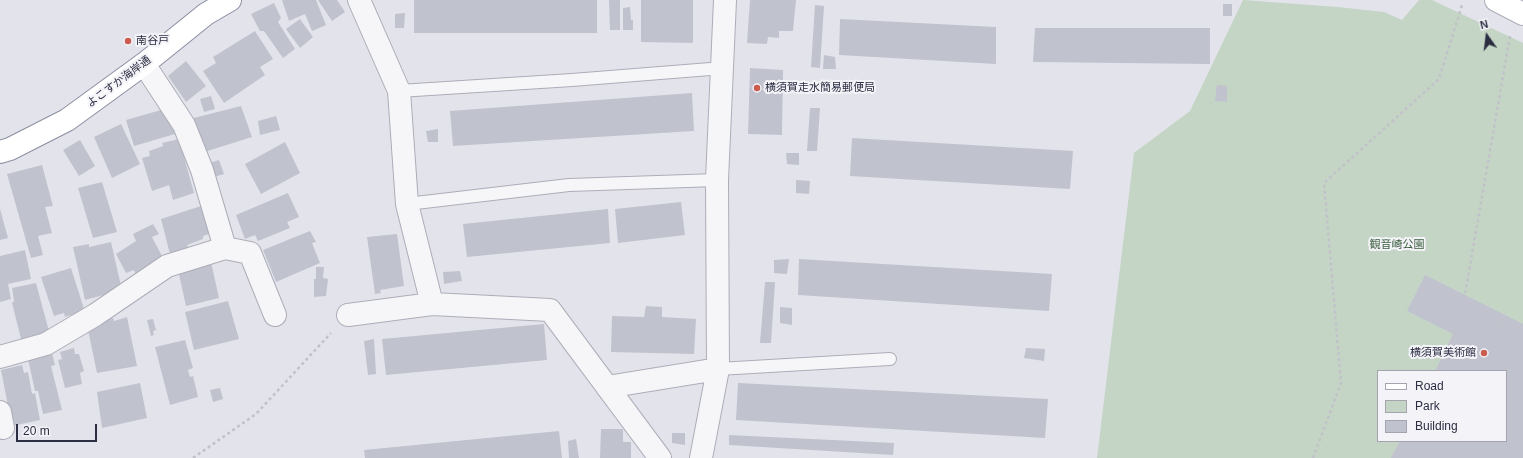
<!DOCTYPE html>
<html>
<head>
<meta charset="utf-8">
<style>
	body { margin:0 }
	#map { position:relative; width:1523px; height:458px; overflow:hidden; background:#e3e4eb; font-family:Helvetica,sans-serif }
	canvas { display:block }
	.legend { position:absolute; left:1377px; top:370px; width:130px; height:72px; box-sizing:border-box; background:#f3f3f8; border:1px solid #a3a4af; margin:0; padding:5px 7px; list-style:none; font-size:12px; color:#2b2e42 }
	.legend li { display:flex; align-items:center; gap:8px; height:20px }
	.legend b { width:20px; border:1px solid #a3a4af }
	.north { position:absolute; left:1467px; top:16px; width:40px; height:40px; -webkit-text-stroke:3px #f3f3f8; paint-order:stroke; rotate:346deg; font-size:11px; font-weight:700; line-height:16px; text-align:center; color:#2b2e42 }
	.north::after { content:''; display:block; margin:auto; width:14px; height:18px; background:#2b2e42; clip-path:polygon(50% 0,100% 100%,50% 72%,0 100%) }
	.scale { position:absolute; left:16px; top:424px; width:81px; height:18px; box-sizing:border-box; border:2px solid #2b2e42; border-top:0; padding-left:5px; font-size:12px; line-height:14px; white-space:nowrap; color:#2b2e42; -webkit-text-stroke:3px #f3f3f8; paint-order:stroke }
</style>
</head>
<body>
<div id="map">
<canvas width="1523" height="458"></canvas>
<ul class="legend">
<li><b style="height:5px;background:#fff"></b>Road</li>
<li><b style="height:11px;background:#c4d4c5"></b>Park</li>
<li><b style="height:11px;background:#c0c2cd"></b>Building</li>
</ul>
<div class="north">N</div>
<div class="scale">20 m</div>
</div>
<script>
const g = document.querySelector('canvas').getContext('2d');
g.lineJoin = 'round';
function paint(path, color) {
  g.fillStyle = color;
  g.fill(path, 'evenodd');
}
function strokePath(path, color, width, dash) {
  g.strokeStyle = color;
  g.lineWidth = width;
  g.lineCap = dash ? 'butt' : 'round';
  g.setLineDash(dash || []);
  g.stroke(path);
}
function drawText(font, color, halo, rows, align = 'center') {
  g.font = font + ' Helvetica,"Noto Sans JP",sans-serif';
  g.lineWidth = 4;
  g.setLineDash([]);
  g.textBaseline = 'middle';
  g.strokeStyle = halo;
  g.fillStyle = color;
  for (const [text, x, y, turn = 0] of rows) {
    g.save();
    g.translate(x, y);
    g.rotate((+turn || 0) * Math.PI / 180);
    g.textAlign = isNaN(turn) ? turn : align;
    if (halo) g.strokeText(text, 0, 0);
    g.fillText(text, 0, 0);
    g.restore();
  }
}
paint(new Path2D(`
	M1243 0 1338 7 1384 12 1402 20 1419 0H1432L1523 43V458H1097L1134 153 1190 111ZM1378 371H1506V441H1378Z`), '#c4d4c5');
paint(new Path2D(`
	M282 0H316L326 25 312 31 305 14 289 21Z
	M318 0H337L345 12 332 21Z
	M414 0H597V33H414Z
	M609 0H620V30H610Z
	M641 0H693V43L641 42Z
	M750 0H796L793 31H779V38L768 37 767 44 747 43Z
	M274 3 281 18 278 22 295 49 283 58 264 31H260L251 14Z
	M1223 4H1232V16H1223Z
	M815 5 824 6 820 68 811 67Z
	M630 7 631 20H633V30H623V8Z
	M405 13 404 28H395V14Z
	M300 19 313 37 300 48 286 29Z
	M840 19 996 27V64L839 55Z
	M1035 28H1210V64L1033 62Z
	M255 31 273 59 260 67 265 75 224 103 203 71 216 63 213 57Z
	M824 55 835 57 836 69H823Z
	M186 61 206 86 186 102 168 76Z
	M750 68 783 70 782 135 748 134Z
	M1217 85 1227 86V102L1215 101Z
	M692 93 694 131 453 146 450 111Z
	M211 96 215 109 204 112 200 99Z
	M241 106 252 137 201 153 190 119Z
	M168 108 175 134 134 146 126 120Z
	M810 108H820L817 151H807Z
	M276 116 280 130 260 135 258 121Z
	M121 124 140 164 112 178 94 137Z
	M438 129V142H428L426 131Z
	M852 138 1073 151 1070 189 850 176Z
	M179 139 194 193 173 200 169 185 152 191 142 158 150 156 149 151 163 146 162 143Z
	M80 140 95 166 79 176 63 150Z
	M285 142 300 173 261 194 245 164Z
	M786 153H799V165L787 164Z
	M219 160 224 174 210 178 206 164Z
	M42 165 53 206 45 207 52 233 38 236 43 255 31 258 7 174Z
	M796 180 810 181 809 194 796 193Z
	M102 182 117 232 93 238 78 188Z
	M288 193 299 217 287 222 290 228 258 241 255 235 245 239 236 215Z
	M681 202 685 235 618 243 615 209Z
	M201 206 209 234 203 236V239L187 245 190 252 171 258 161 219Z
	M0 209 8 238 0 240Z
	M608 209 610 243 467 257 463 224Z
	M153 224 159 234 152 237 164 260 136 275 134 270 126 273 116 254 136 241 133 234Z
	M310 231 316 242 312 243 320 263 276 282 263 250Z
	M397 234 404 286 380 290 381 293 375 294 367 237Z
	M111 242 122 290 85 300 73 247 89 244V247Z
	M25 250 31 279 8 284 11 299 0 302V256Z
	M789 259 787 274 774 273V260Z
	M799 259 1052 274 1049 311 798 295Z
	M211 262 219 298 186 306 178 270Z
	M316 267H324L323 278 328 279 326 296 314 297V279H316Z
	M71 268 86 315 73 321 71 315 65 317 64 313 54 316 41 277Z
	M460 271 462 281 444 284 443 272Z
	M1425 275 1523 324V458H1391L1400 441H1506V371H1435L1453 334 1407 311Z
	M765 282H775L771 343H760Z
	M36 283 50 335 22 343 12 303 14 301 12 288Z
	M228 301 239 339 194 350 185 312Z
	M646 306 662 307V317L696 319 694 354 611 352 612 316 644 317Z
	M780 307 792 308V325L780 323Z
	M127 317 137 366 97 373 87 325 113 318 114 321Z
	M153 319 156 330 153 331 154 335 151 336 147 320Z
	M544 324 547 360 386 375 382 339Z
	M374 339 376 374 368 375 364 341Z
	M185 340 193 368 188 370 190 377 193 376 198 397 170 405 155 347Z
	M74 348 75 354H79L84 371 80 373 82 384 65 388 58 360 62 359 60 352Z
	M1026 348 1045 349 1044 361 1024 358Z
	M52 353 55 365 51 366 62 410 43 414 38 391H35L28 359Z
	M22 365 24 373 28 372 32 394 35 393 40 420 12 426 1 370Z
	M140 383 147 418 102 428 97 392Z
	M738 383 1048 399 1045 438 736 420Z
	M220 388 223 399 213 402 210 390Z
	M601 429H623V442H631V458H600Z
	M559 431 562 458H365L364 450Z
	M672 433H685V445L672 443Z
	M729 435 894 443 893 455 729 445Z
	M576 439 579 458H569L568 441Z`), '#c0c2cd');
const lane = new Path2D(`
	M399 91 572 80 723 68
	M407 204 569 185 717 180
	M718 369 890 359`);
const street = new Path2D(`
	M359 0 399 91 407 204 432 304 550 310 660 458
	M225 248 250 253 275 315
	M348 315 432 304
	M0 357 46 344 95 315 167 266 225 248 202 170 184 125 144 64
	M607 387 718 369
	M0 412 3 428
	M701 458 718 369 717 180 725 0`);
const secondary = new Path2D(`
	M1496 0 1523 14`);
const highway = new Path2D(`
	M0 152 10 149 67 120 144 64 206 14 230 0`);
strokePath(lane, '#acadb8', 14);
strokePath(street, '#acadb8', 24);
strokePath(secondary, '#acadb8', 24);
strokePath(highway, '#8b8ea1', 24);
strokePath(new Path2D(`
	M1510 36 1463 306 1523 336
	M193 458 256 414 331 333
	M1313 458 1341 383 1324 183 1439 79 1462 5`), '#c1c2c9', 2.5, [3, 3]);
strokePath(lane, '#f6f6f9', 12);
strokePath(street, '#f6f6f9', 22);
strokePath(secondary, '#fff', 22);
strokePath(highway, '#fff', 22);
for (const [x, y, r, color] of [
	[128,41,4,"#ca5c4e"],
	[757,88,4,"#ca5c4e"],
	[1484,353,4,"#ca5c4e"]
]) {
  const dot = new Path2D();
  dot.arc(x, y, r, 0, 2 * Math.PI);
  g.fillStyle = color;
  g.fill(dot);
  strokePath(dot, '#f3f3f8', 1.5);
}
drawText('11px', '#2b2e42', '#f3f3f8', [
	["南谷戸",136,41],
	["横須賀走水簡易郵便局",765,88],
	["横須賀美術館",1476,353,"right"]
], 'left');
drawText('11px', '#2b2e42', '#f3f3f8', [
	["よこすか海岸通",119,82,-37]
]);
drawText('11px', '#395d3c', '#f3f3f8', [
	["観音崎公園",1397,245]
]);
</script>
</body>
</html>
